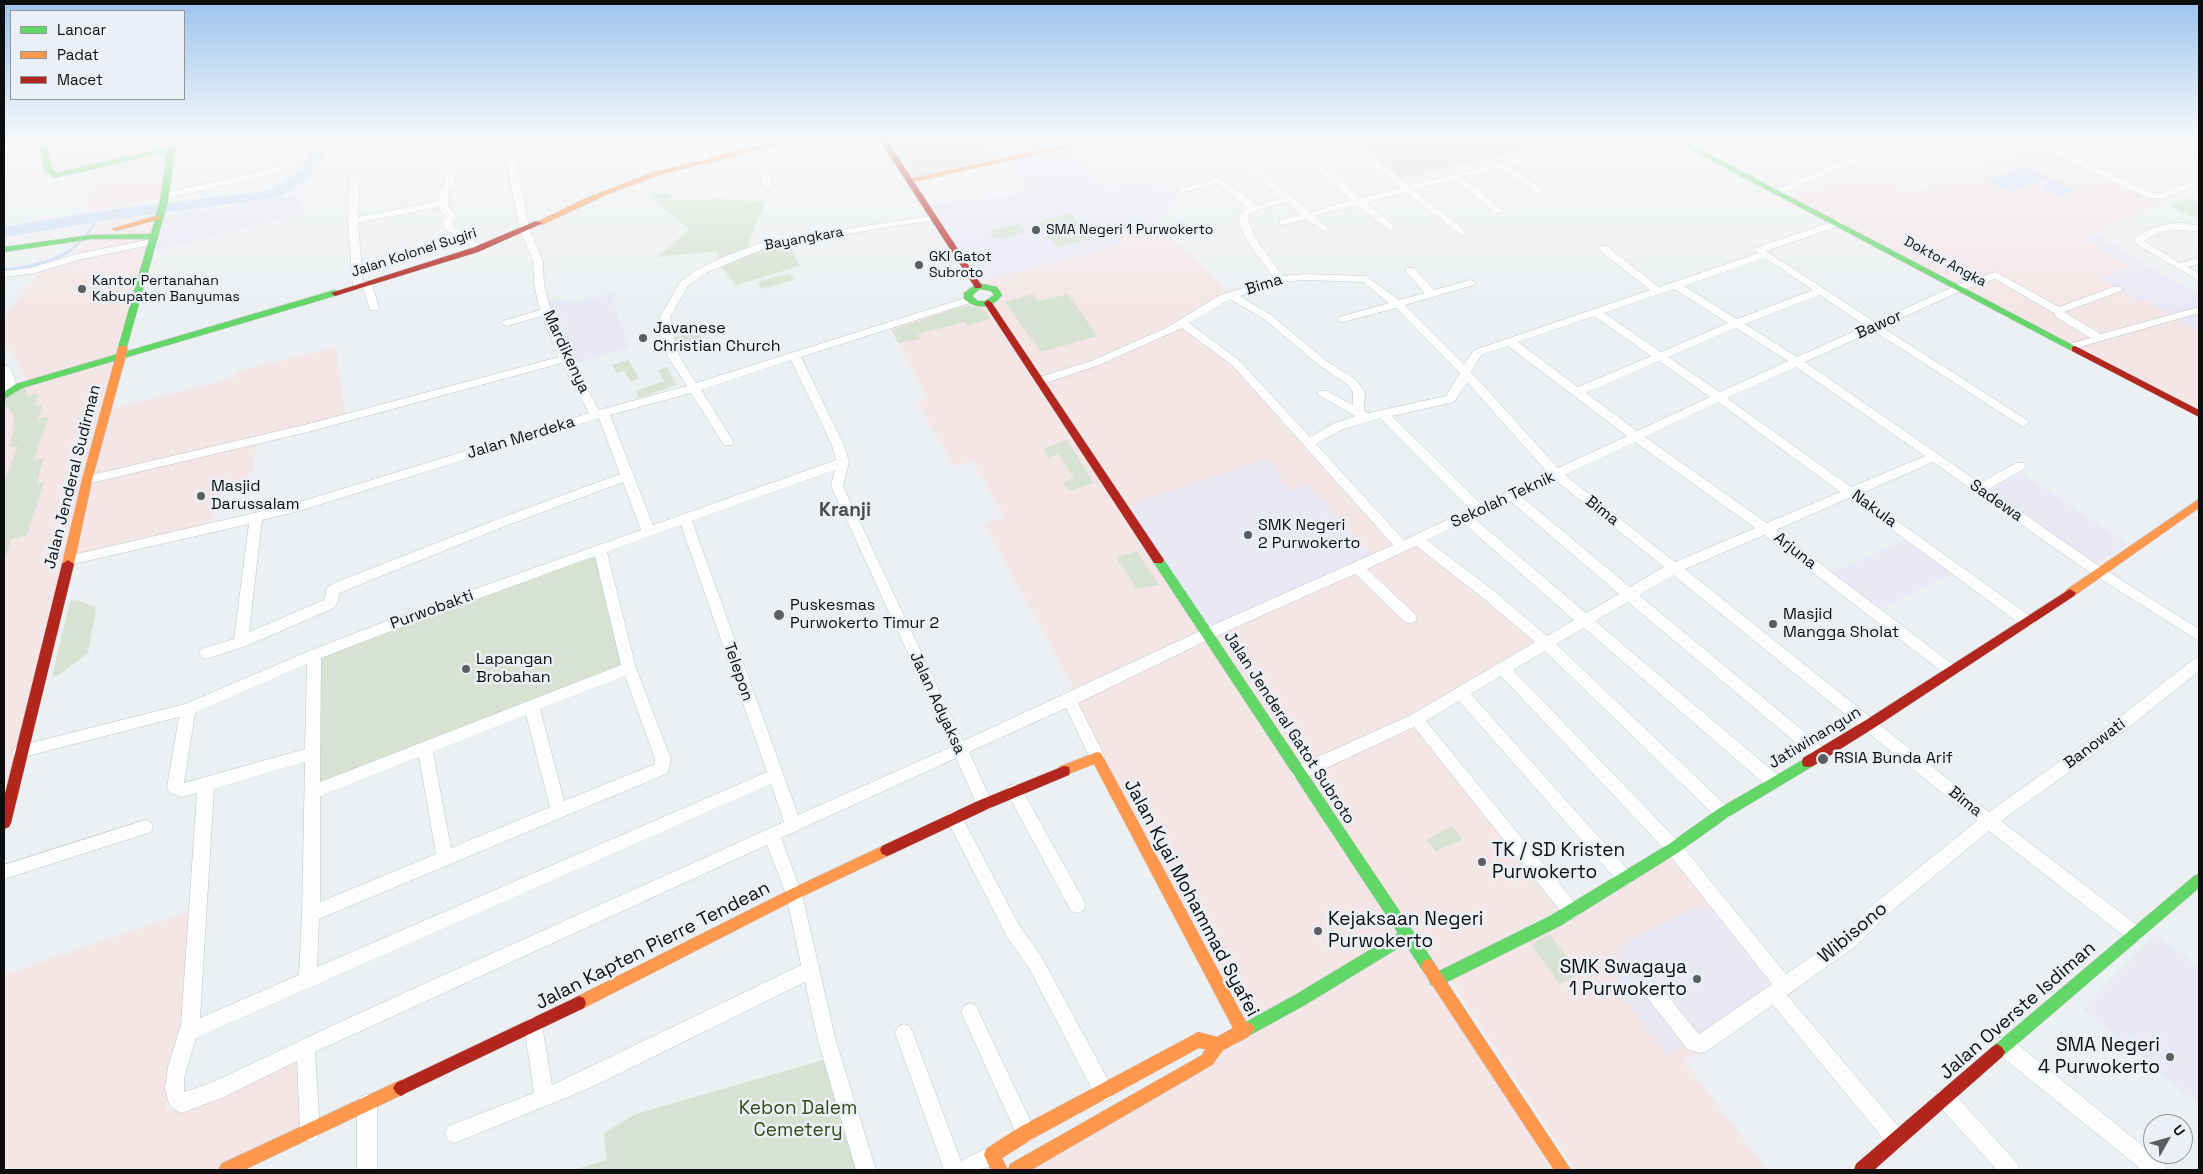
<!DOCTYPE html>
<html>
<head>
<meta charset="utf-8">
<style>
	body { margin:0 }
	#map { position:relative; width:2203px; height:1174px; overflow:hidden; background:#edf0f2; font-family:"Space Grotesk",sans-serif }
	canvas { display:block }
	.frame { position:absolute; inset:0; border:5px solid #0c0e0f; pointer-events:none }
	.legend { position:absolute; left:10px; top:10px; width:175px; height:90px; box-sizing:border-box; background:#eaf0f5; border:1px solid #919699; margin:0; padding:6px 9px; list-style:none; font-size:15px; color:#0c0e0f }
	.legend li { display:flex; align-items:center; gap:10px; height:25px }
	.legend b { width:25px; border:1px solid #919699 }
	.north { position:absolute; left:2143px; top:1114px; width:50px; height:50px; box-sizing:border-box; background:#eaf0f5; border:1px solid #919699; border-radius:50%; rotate:52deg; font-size:14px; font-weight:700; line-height:20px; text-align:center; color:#0c0e0f }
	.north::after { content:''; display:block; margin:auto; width:18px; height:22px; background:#5b5d5e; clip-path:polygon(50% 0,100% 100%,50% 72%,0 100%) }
</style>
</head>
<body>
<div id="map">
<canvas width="2203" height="1174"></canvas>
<div class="frame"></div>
<ul class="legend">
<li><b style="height:6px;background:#63d668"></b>Lancar</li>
<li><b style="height:6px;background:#ff974d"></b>Padat</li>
<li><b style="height:6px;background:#b3261e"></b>Macet</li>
</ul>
<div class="north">U</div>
</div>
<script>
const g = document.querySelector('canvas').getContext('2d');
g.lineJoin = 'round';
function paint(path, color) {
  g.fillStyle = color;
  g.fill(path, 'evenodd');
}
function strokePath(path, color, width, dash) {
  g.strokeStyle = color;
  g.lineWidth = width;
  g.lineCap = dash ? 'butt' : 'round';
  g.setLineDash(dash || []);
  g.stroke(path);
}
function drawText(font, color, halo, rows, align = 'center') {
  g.font = font + ' "Space Grotesk",sans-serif';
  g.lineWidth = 5;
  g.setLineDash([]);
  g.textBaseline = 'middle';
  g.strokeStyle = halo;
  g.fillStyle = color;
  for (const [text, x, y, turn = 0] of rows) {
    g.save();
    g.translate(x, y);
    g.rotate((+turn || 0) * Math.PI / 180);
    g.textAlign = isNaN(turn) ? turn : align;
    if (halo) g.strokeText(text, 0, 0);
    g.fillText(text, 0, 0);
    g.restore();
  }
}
paint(new Path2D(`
	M42 139H173L164 201 147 200 88 211 93 169 58 176 48 169Z
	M2041 147 2160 203 2093 233 2199 295V414L1790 199 1865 167 1909 193Z
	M160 215 107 410 235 378 237 371 336 348 346 418 257 440 253 471 236 485 223 487 209 529 69 560 4 822V396L28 383 11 352 4 345 6 340 4 339V318L33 281 41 267 71 255 87 244 100 223 129 217Z
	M1132 226 1140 229 1144 227 1174 241 1193 257 1230 295 1182 323 1221 350 1401 547 1418 540 1547 644 1416 719 1571 911 1436 980 1407 936 1243 1032 1069 700 1078 696 984 524 1004 516 972 461 954 466 917 402 927 399 888 324 969 300 976 304 997 298 985 286 988 279 1116 246 1122 242 1118 239Z
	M1680 846 1782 969 1797 991 1684 1061 1767 1170H1575L1448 976Z
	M195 910 184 1037 166 1103 167 1112 243 1081 306 1050 310 1132 227 1170H4V975Z
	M1396 950H1408L1477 1050 1554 1170H998L1019 1168Z`), '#f4e6e7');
paint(new Path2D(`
	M882 139H1101L1067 146 1104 188 1131 184H1150L1175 193 1176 198 1152 221 1140 229 1132 226 1119 239 1123 242 1116 246 988 279 970 273 925 205 1022 194 1023 178 1010 159 909 181Z
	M1516 139H1581L1576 148 1541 157Z
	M295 195H301V213L150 252 160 215 210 210Z
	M2093 234 2199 295V332L2149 301 2143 303 2100 277 2131 267 2081 237Z
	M612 293 613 302 630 347 572 364 542 299 577 302Z
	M1267 460 1291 491 1308 484 1374 560 1212 632 1127 510 1138 503Z
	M2023 473 2128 544 2094 566 1986 492Z
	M1909 538 1954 572 1875 612 1829 574Z
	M1708 908H1720L1781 984 1707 1033 1668 1054 1618 989V961L1623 948 1634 939 1693 909Z
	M2155 934 2199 967V1105L2083 1009Z`), '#e9e8f5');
paint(new Path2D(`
	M891 139H980L995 159 917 175 912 171Z
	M1355 139H1514L1528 149 1402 179Z
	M672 194 670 200 721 199 765 202 747 248 718 259 719 251 657 257 690 229 671 215 651 195Z
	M2186 198 2199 204V220L2169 206Z
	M1071 213 1080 225 1046 233 1037 222Z
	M1019 224 1025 232 1000 239 998 236 993 238 989 231Z
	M1082 227 1092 239 1057 247 1047 235Z
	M780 241 788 242 800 266 736 285 718 263Z
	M790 273 794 280 761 289 758 282Z
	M1033 294 1039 301 1068 294 1097 336 1041 352 1005 302Z
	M969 306C980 307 984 309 991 319L967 326 965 322 918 334 920 339 898 343 892 330 961 307Z
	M699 331 704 344 679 353 674 337Z
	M628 360 639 378 631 382 624 371 617 373 612 365Z
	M667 367 676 385 639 398 636 391 664 381 658 370Z
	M24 387 28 396 39 393 35 405 43 404 38 419 49 416 34 460 44 458 37 483 44 482 27 535 11 539 4 564V482L18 446 9 447C13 434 19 412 4 405V396L11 390Z
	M1067 440 1094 483 1069 491 1063 482 1074 478 1058 454 1048 458 1044 448Z
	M1136 551 1159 585 1137 589 1118 561 1119 557Z
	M589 556 596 558 622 661 620 665 323 782 317 780 318 658Z
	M76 600 95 607 96 610 88 653 59 675 52 677 70 601Z
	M1452 826 1462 840 1436 851 1426 840Z
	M1549 934 1580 973 1560 984 1531 945Z
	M833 1057 866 1170H573L607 1160 604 1133 636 1114Z`), '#d8e2d3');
paint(new Path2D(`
	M2025 165 2049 177 2010 192 1987 181Z
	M2055 180 2075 190 2062 196 2041 186Z`), '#ceddf6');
strokePath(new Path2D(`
	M4 270C47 264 77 258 98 217`), '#ceddf6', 3);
paint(new Path2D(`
	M315 139H329L322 159 309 177 294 189 275 198 108 220 4 237V227L108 210 267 191C292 180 307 166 315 139Z`), '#ceddf6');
const street = new Path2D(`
	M502 139H510L512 148 563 139H580L575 142 514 153 530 231 543 261 544 284 551 312 571 359 599 410 687 386 668 357 661 335 660 317 680 282 698 269 723 257 766 241 937 215V219L933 220 768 247 706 273 688 286 670 317 673 335 680 357 696 383 965 298H973L974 300 973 302 801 357 844 445 849 462 843 486 963 741 1202 630 1393 545 1232 365 1182 328 1099 365 1040 385 1034 381 1036 378 1091 361 1168 327 1218 296 1274 278C1265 265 1233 227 1239 213L1248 208 1216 183 1182 193 1177 190 1217 177 1257 205 1281 198 1266 185 1222 139H1231L1272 181 1310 212 1352 200 1291 148 1318 139H1331L1303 149 1361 198 1400 188 1342 139H1351L1409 185 1565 148 1573 145 1574 143 1534 151 1529 148 1531 146 1568 139H1584L1580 149 1510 166 1542 189V193H1536L1500 168 1462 177 1502 209V213H1496L1453 179 1414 190 1466 231 1467 233 1462 236 1406 192 1366 203 1394 226 1395 228 1390 231 1357 205 1315 216 1329 228 1324 231 1306 219 1284 225 1280 224V220L1301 214 1287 202 1258 210 1247 216 1256 239 1283 276 1303 274 1366 276 1399 300 1425 293 1406 272V268H1414L1434 290 1470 280 1474 281 1475 283 1474 285 1405 305 1464 364 1474 350 1650 290 1599 250V246H1607L1659 287 1759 253 1754 250 1755 248 1838 220 1842 221V225L1766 251 1875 322 1957 285 1996 272 2059 307 2113 287H2121L2122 289 2121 291 2064 312 2101 334 2199 307V313L2073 349 2069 348 2067 346 2069 344 2090 338 2056 317 2054 313 1995 279 1965 289 1882 327 2027 420 2029 423 2023 427 1874 331 1805 362 1980 483 2016 463H2024L2026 466 2024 469 1989 489 2093 562 2199 629V641L2083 568 1933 462 1860 494 2033 618 2035 622 2033 626 2028 627 2023 626 1849 498 1776 530 1955 666 1957 670 1955 674 1950 676 1945 674 1764 535 1685 569 1989 812 2094 737 2194 659 2199 657V671L2104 747 2001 821 2141 928 2144 934 2141 940 2135 942 2129 940 1989 831 1882 919 1856 946 1787 995 1904 1133 1907 1140 1904 1147 1897 1150 1890 1147 1773 1005 1707 1051 1700 1053 1687 1049 1646 996 1643 990 1646 984 1652 981 1658 984 1699 1034 1772 984 1668 853 1501 676 1471 694 1631 873 1633 878 1631 883 1625 886 1619 883 1459 701 1426 721 1577 905 1580 911 1577 917 1571 919 1565 917 1414 727 1305 778 1299 780 1293 778 1291 773 1293 768 1411 715 1535 642 1483 598 1416 546 1367 569 1415 614 1417 618 1415 622 1410 623 1405 622 1355 574 1212 638 1078 703 1105 757 1102 762 1097 764 1092 762 1066 708 969 752 993 804 991 809 985 811 979 809 956 758 781 838 802 894 836 1041 876 1170H856L818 1041 805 982 592 1087 455 1143 448 1140 445 1133 448 1126 534 1093 524 1025 527 1019 533 1016 539 1019 542 1025 552 1085 801 965 786 894 767 845 315 1052 320 1132 317 1139 310 1142 303 1139 300 1132 297 1061 224 1097 182 1113 175 1110 169 1104 165 1088 168 1067 181 1025 197 793 181 797 169 792 167 787 179 717 20 758 15 757 12 752 15 747 185 704 309 651 410 612 641 530 623 482 508 525 344 591 339 594 338 601 334 608 246 646 206 659 201 657 199 653 201 649 234 639 249 524 69 565 64 563 62 560 64 557 293 504 589 413 562 363 308 432 87 484 81 480 87 476 308 424 559 357 542 316 507 326 501 323 503 321 540 310 534 284 533 261 520 231ZM1765 258 1813 290 1737 319 1684 286ZM1303 280 1363 282 1389 303 1339 317 1338 319 1339 321 1343 322 1396 308 1460 373 1446 396 1368 413 1364 411 1365 392 1355 379 1328 362 1271 315 1240 296 1281 282ZM1674 289 1728 323 1661 352 1604 313ZM1820 295 1866 326 1797 357 1745 324ZM1230 299 1264 319 1320 366 1347 384 1353 392V405L1327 391H1319L1317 394 1355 416 1333 424 1310 437 1240 361 1189 323ZM1594 316 1651 356 1578 387 1518 342ZM1736 328 1788 361 1720 392 1668 357ZM1508 346 1627 436 1558 468 1471 372 1482 354ZM791 360 832 445 836 460 653 525 610 415 691 393 724 445H732L734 442 701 390ZM1659 361 1710 397 1637 431 1586 393ZM1796 367 1925 456 1851 487 1727 398ZM1467 382 1548 473 1481 504 1392 416 1454 402ZM1718 402 1840 492 1767 523 1645 437ZM599 418 620 474 498 519 334 583 327 588 324 600 249 632 262 520 299 511ZM1380 418 1470 509 1404 540 1316 444 1341 430ZM1635 442 1755 528 1675 562 1565 475ZM835 470 831 486 951 747 798 815 692 521ZM1555 480 1664 567 1630 587 1521 496ZM1510 501 1619 594 1586 613 1474 518ZM1463 523 1574 620 1547 636 1493 590 1427 540ZM681 525 767 772 317 967 319 919 668 773 671 759 636 668 607 552ZM595 556 621 665 320 782 321 658 420 620ZM1673 575 1977 821 1870 907 1844 934 1786 974 1680 843 1513 670 1545 651 1717 818 1723 820 1729 818 1731 813 1729 808 1556 644 1584 628 1768 787 1774 789 1780 787 1782 782 1780 777 1595 621 1628 602 1814 758 1819 759 1824 758 1827 753 1824 748 1639 595ZM307 664 305 749 184 783 195 713ZM625 676 655 759V764L564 801 540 709ZM526 715 550 807 451 848 433 752ZM419 757 436 854 320 902V796ZM305 762 302 914 299 975 200 1018 214 789ZM771 784 784 822 355 1015 213 1082 184 1092V1078L196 1038Z
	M695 139H705L710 161 708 163H702L700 161Z
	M1913 139H1925L1861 163 1846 166 1780 194 1777 195 1772 192 1841 161 1856 158Z
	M2026 139H2036L2060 150 2081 145V149L2067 153 2153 193H2162L2199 179V185L2163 199 2148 198 2027 141Z
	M2129 139H2139L2199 167V173L2171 160 2140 167V163L2163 157 2130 141Z
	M758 146 763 149 773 186 771 188 768 189 763 186 753 149Z
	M280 167 285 170 283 172 164 199 159 196 164 193Z
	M443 168 454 175 455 184 449 190 448 203 450 209 453 210 457 217 452 221 454 227 485 248 480 251 476 250 451 232 445 231 442 220 447 216 443 215 439 207 358 223 363 282 367 281 372 284 379 308 378 310H370L363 288 358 290 353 287 348 221 350 177 355 174 360 177 358 217 438 201 439 189 445 183 444 176 438 171Z
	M2184 223 2199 226V232C2179 228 2160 229 2144 241L2180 263 2199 258V264L2188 267 2199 274V281L2133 242C2143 227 2167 223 2184 223Z
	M152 239 157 242 156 244 78 260 31 274 4 277V271L30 268 76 254Z
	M4 365C15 368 15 381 17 390L15 393H7L5 390Z
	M1014 784 1020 786 1083 899 1086 905 1083 911 1077 913 1071 911 1006 791 1008 786Z
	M954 811 960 813 1019 925 1041 956 1111 1085 1113 1092 1111 1099 1104 1101 1097 1099 1029 968 1007 937 946 818 948 813Z
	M145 820 151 822 153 827 151 832 4 879V865Z
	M970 1003 976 1006 1033 1126 1036 1133 1033 1140 1026 1143 1019 1140 961 1012 964 1006Z
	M904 1024 910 1027 913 1033 961 1161 992 1145 999 1148 1002 1155C993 1174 963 1170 944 1170L895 1033 898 1027Z
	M2004 1037 2011 1039 2164 1163 2167 1170H2142L1997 1053 1995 1046 1997 1039Z
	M1945 1088 1952 1091 2017 1163 2020 1170H1997L1938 1105 1935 1098 1938 1091Z
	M367 1094 374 1097 377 1104V1170H357V1104L360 1097Z`);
const fast = new Path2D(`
	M39 139H46L52 169 56 173 168 147 170 139H177L168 201 126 350 123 351 118 348 149 239H91L4 252V247L91 235 151 234 160 201 167 152 54 178 44 169Z
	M1671 139H1680L2080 349 2078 351H2072Z
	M978 283 997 287 1002 295C992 309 977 310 964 299V293ZM980 289 991 291 994 295 985 301H978L972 296Z
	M335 290 338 291V295L22 388 4 399V392L16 384Z
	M1158 556 1162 557 1433 961 1435 966 1433 971 1428 973 1423 971 1405 944 1305 1005 1252 1034 1247 1036 1242 1034 1239 1029 1242 1024 1295 995 1398 933 1154 563 1152 560Z
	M1808 757 1813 758 1814 762 1813 766 1728 817 1679 852 1560 926 1441 985 1436 987 1431 985 1429 980 1431 975 1550 916 1669 844 1718 809Z
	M2199 874V888L2002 1057 1997 1060 1992 1057 1989 1052 1992 1047 2194 876Z`);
const slow = new Path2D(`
	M791 139H802L659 175 608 194 542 225 535 223 586 198 654 172Z
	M1093 139H1105L909 183 905 181 909 179Z
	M156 216 163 218 116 231 112 229Z
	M123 345 128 348 92 480 74 564 68 568 62 564 82 480 118 348Z
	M2199 499V508L2074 596H2066L2064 593 2066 590Z
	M1097 752 1101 753 1246 1022 1252 1024 1255 1029 1248 1037 1223 1050 1212 1065 1031 1170H991L984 1155 986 1149 1020 1127 1193 1035 1198 1032 1217 1037 1233 1028 1094 764 1064 776 1059 775 1058 771 1059 767ZM1199 1048 1205 1049 1202 1055 1010 1164 1008 1170 1002 1158 1032 1139Z
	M887 844 892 846 894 850 892 854 799 898 584 1008 579 1010 574 1008 572 1003 574 998 789 890Z
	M1428 959 1433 961 1571 1170H1554L1423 971 1421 966 1423 961Z
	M401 1080 406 1083 409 1088 406 1093 244 1170H219L221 1164Z`);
const jam = new Path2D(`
	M879 139H886L982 286 981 288H975L974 286Z
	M536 221 543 223 478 252 338 295 335 296 331 293 472 248Z
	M988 300 992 303 1162 557 1164 560 1162 563H1154L984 303Z
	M2075 346 2199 410V417L2072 351V347Z
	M68 560 74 564 11 823 9 827 4 829V798L62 564Z
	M2070 589 2076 593 2074 596 1874 728 1813 766 1808 767 1803 766 1802 762 1803 758 1866 720Z
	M1064 766 1069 767 1070 771 1069 775 990 808 892 854 887 856 882 854 880 850 882 846 980 800Z
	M579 996 584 998 586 1003 584 1008 406 1093 401 1096 396 1093 393 1088 396 1083Z
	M1997 1044 2002 1047 2005 1052 2002 1057 1874 1170H1854L1856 1164 1992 1047Z`);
strokePath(street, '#c0c3c4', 1);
strokePath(fast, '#c0c3c4', 1);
strokePath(slow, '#c0c3c4', 1);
strokePath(jam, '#c0c3c4', 1);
paint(street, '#fcfdfd');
paint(fast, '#63d668');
paint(slow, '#ff974d');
paint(jam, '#b3261e');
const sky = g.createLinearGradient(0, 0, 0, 303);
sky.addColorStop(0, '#9dc4ee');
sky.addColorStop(0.46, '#f7f8f9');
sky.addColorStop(1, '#f7f8f900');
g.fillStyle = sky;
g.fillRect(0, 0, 2203, 303);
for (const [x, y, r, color] of [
	[1036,230,5,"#5b5d5e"],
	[919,265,5,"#5b5d5e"],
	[82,289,5,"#5b5d5e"],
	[643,338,5,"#5b5d5e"],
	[201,496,5,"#5b5d5e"],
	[1248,535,5,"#5b5d5e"],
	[779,615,6,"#5b5d5e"],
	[1773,624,5,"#5b5d5e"],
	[466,669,5,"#5b5d5e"],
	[1823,759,6,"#5b5d5e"],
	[1482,862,5,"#5b5d5e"],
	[1318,931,5,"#5b5d5e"],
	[1697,979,5,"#5b5d5e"],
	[2170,1057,5,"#5b5d5e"]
]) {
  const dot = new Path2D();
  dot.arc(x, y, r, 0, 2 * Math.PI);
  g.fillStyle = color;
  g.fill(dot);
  strokePath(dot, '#eaf0f5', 2);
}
drawText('14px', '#0c0e0f', '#eaf0f5', [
	["SMA Negeri 1 Purwokerto",1046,230],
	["GKI Gatot",929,257],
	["Subroto",929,273],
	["Kantor Pertanahan",92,281],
	["Kabupaten Banyumas",92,297]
], 'left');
drawText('14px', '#0c0e0f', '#eaf0f5', [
	["Bayangkara",804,239,-10],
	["Jalan Kolonel Sugiri",414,253,-18],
	["Doktor Angka",1945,262,28]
]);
drawText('16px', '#0c0e0f', '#eaf0f5', [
	["Bima",1264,285,-17],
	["Bawor",1879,325,-24],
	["Mardikenya",566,352,65],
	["Jalan Merdeka",521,438,-17],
	["Jalan Jenderal Sudirman",73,477,-76],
	["Sekolah Teknik",1503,500,-25],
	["Sadewa",1996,501,35],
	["Nakula",1874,509,36],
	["Bima",1602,511,38],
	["Arjuna",1795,551,38],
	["Purwobakti",432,610,-20],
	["Telepon",738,672,71],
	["Jalan Adyaksa",937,703,65],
	["Jalan Jenderal Gatot Subroto",1289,728,57],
	["Jatiwinangun",1815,738,-31],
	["Banowati",2095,744,-37],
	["Bima",1965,802,39]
]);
drawText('16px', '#0c0e0f', '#eaf0f5', [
	["Javanese",653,329],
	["Christian Church",653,347],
	["Masjid",211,487],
	["Darussalam",211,505],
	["SMK Negeri",1258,526],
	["2 Purwokerto",1258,544],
	["Puskesmas",790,606],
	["Purwokerto Timur 2",790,624],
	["Masjid",1783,615],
	["Mangga Sholat",1783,633],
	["Lapangan",476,660],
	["Brobahan",476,678],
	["RSIA Bunda Arif",1834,759]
], 'left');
drawText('bold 19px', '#484d51', '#eaf0f5', [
	["Kranji",845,511]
]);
drawText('19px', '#0c0e0f', '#eaf0f5', [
	["TK / SD Kristen",1492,851],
	["Purwokerto",1492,873],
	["Kejaksaan Negeri",1328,920],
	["Purwokerto",1328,942],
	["SMK Swagaya",1687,968,"right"],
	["1 Purwokerto",1687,990,"right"],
	["SMA Negeri",2160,1046,"right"],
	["4 Purwokerto",2160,1068,"right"]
], 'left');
drawText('19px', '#0c0e0f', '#eaf0f5', [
	["Jalan Kyai Mohammad Syafei",1191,898,62],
	["Wibisono",1853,933,-40],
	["Jalan Kapten Pierre Tendean",653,946,-27],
	["Jalan Overste Isdiman",2018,1011,-41]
]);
drawText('19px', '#324b16', '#eaf0f5', [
	["Kebon Dalem",798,1109],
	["Cemetery",798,1131]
]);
</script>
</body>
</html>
